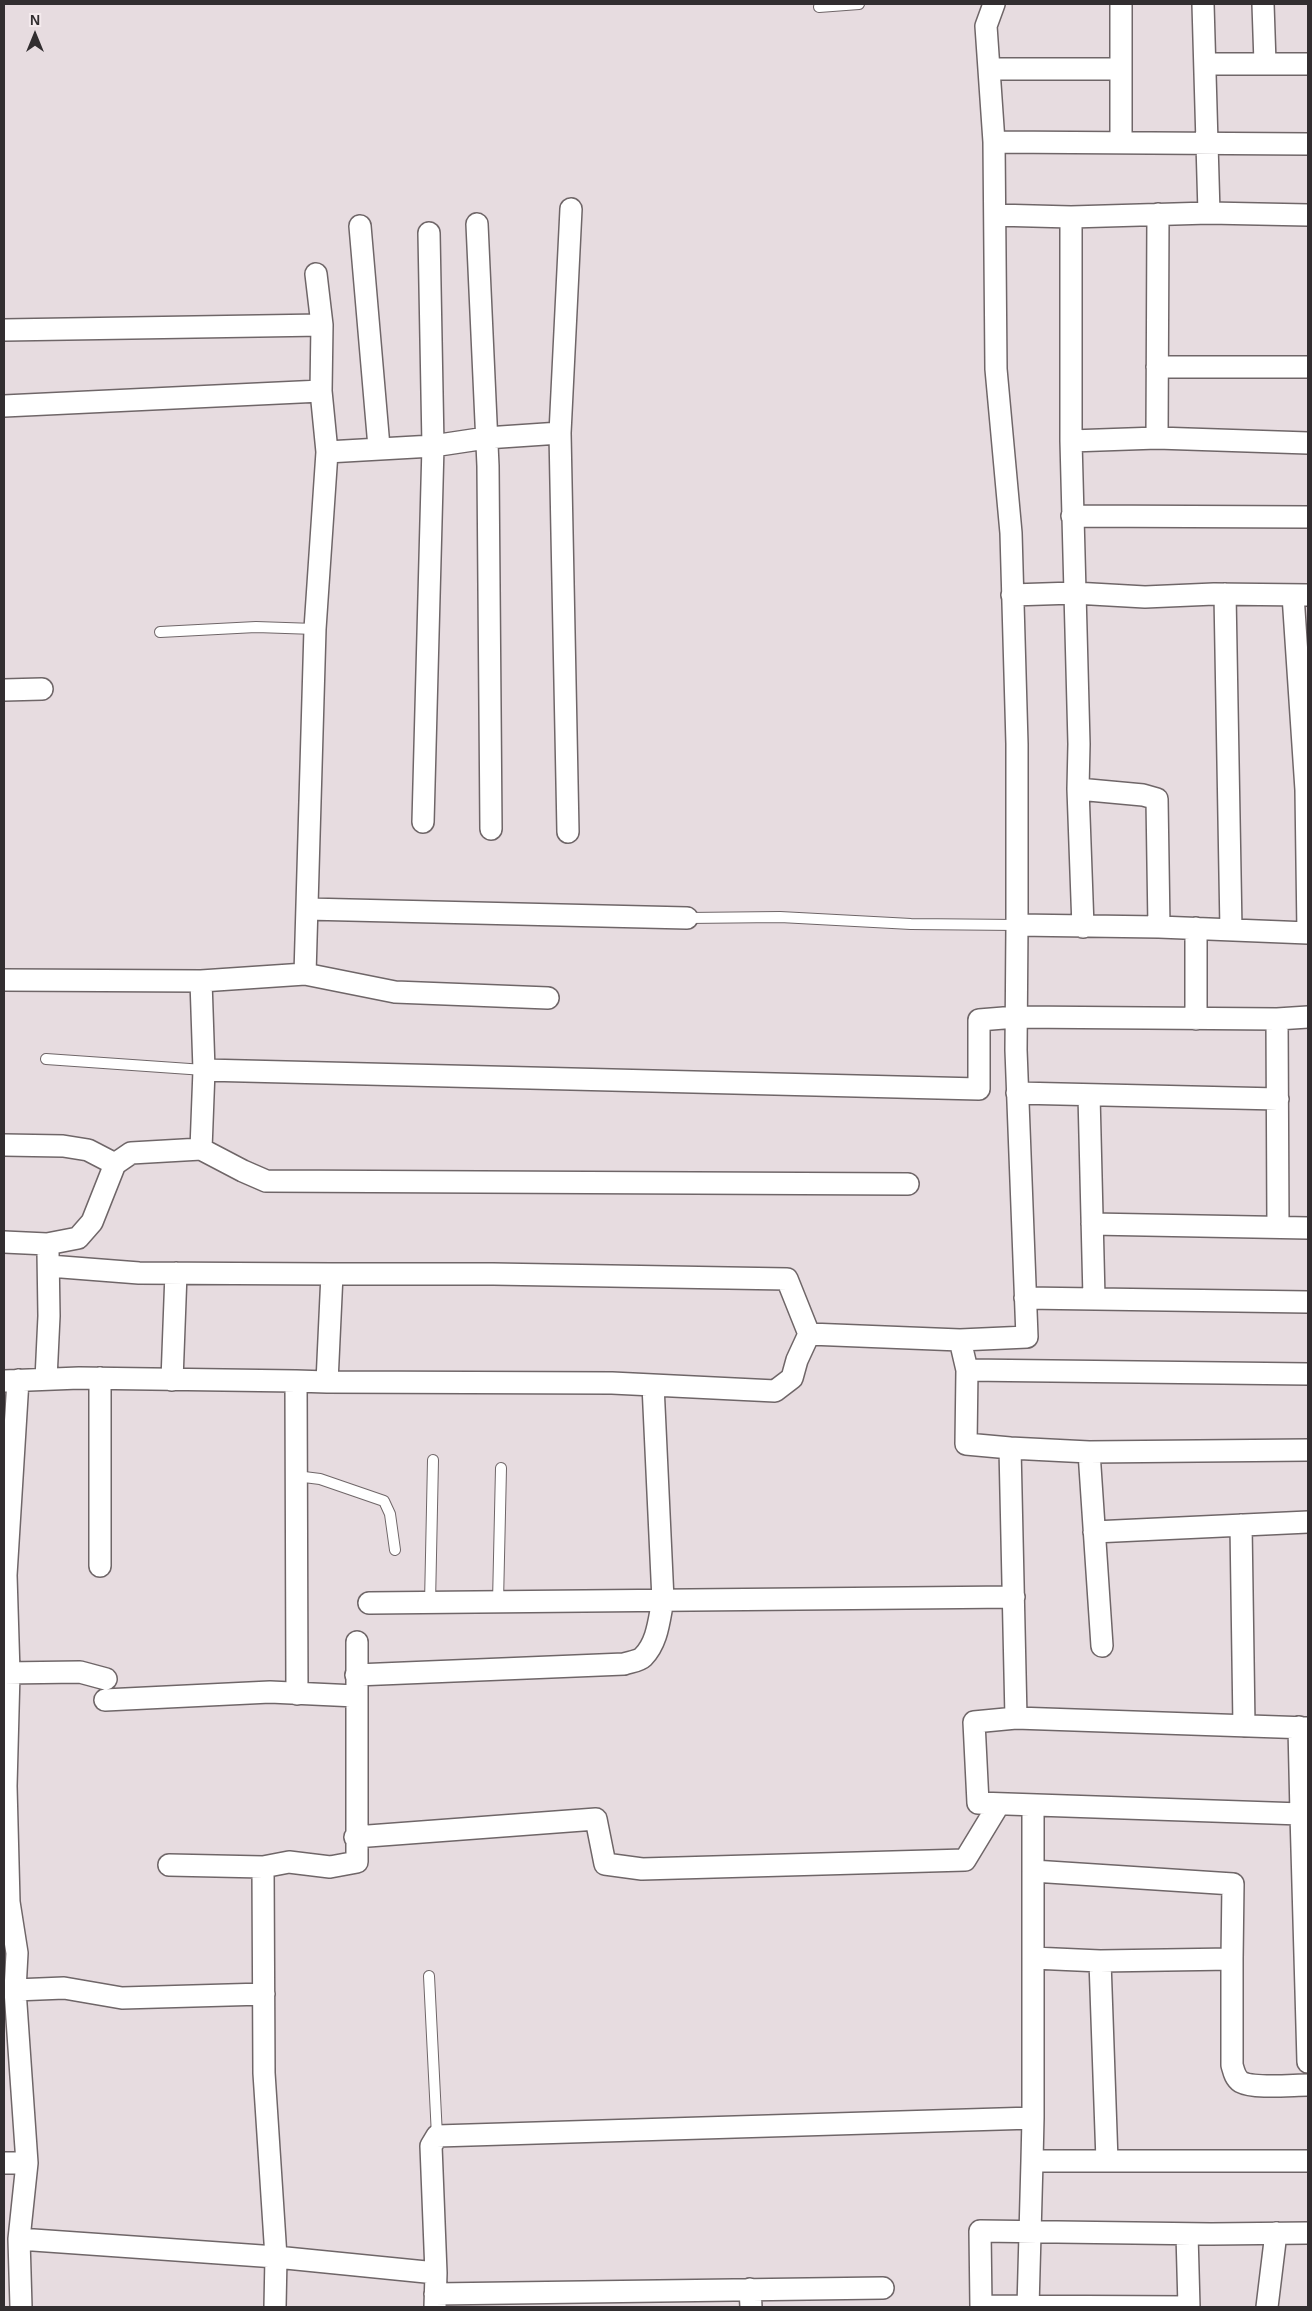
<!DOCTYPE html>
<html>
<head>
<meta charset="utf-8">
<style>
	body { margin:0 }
	#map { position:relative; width:1312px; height:2311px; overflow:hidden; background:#e7dce0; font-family:Arial,sans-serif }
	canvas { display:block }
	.frame { position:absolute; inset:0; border:5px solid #322e30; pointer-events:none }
	.north { position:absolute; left:10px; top:10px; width:50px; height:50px; -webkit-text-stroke:4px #f4eaed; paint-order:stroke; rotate:0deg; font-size:14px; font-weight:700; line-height:20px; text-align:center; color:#322e30 }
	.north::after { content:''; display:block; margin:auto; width:18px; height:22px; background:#322e30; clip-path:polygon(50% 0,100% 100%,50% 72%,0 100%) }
</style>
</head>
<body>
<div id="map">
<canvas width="1312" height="2311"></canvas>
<div class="frame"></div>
<div class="north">N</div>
</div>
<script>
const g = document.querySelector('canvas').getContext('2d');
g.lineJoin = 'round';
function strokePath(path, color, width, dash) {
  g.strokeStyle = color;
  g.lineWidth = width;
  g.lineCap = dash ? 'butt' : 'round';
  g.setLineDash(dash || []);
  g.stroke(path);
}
const service = new Path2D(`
	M819 7 859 4
	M160 632 256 627 315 629
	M687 918 780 917 911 924 1017 925
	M46 1059 204 1070
	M296 1476 320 1479 384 1501 390 1514 395 1550
	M498 1602 501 1468
	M430 1603 433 1460
	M429 1976 437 2136`);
const minor = new Path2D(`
	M994 4 986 26 994 142 996 369 1011 533 1017 744V925L1159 927 1308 933
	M1121 4V142
	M1203 4 1209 213 1308 215
	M1263 4 1265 63
	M1205 64H1308
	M989 69H1121
	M994 142 1308 144
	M1158 214 1157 438 1071 441V217L1209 213
	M995 215 1071 217
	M477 224 488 466 491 829
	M360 226 379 447
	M4 330 322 325
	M1157 367H1308
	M4 406 321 391
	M1157 438 1308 443
	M1071 441 1079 744 1078 789 1143 795 1157 799 1159 927
	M327 452 433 446 486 438 560 433
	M1072 516 1308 517
	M1225 594 1231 930
	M1012 595 1074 593 1145 597 1214 594 1307 595
	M1293 595 1306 790 1308 933
	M4 690 42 689
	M1078 789 1083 927
	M423 822 433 446 429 233
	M568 832 560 433 571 209
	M307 909 687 918
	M1196 928V1019
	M305 974 395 992 548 998
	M4 980 201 981
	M1277 1019 1278 1227
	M204 1070 979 1089V1020L1016 1017 1277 1019 1308 1017
	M1017 1093 1278 1099
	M1089 1095 1094 1298
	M4 1145 63 1146 88 1150 115 1164
	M201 1149 243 1171 266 1181 908 1184
	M1092 1224 1308 1228
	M4 1242 47 1244 78 1238 92 1222 115 1164 131 1153 201 1149 204 1070 201 981 305 974 315 629 327 452 321 391 322 325 316 274
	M49 1266 139 1273 332 1274
	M1025 1298 1308 1302
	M960 1340 967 1370 966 1444 1010 1448 1016 1718
	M967 1370 1308 1374
	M100 1378V1566
	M46 1379 49 1316 48 1252
	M18 1380 6 1575 9 1673 6 1786 9 1902 17 1953 15 1990 27 2163 19 2239 276 2257 264 2073 263 1867 289 1862 330 1867 357 1862V1642
	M172 1380 176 1273
	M4 1381 79 1378 296 1381
	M327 1382 612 1383 775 1391 792 1378 797 1360 809 1334
	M1010 1448 1089 1452 1308 1450
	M1089 1452 1102 1646
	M1241 1525 1244 1726
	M1094 1532 1308 1522
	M369 1603 1014 1597
	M4 1673 80 1672 106 1679
	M356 1675 624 1664C630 1662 639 1661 643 1657 658 1642 659 1619 663 1600L653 1385
	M297 1694 296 1381 327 1382 332 1274H493L787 1279 809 1334 960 1340 1027 1337 1016 1050 1017 925
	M105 1700 270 1692 356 1696
	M1299 1727 1301 1814
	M1308 1728 1016 1718 974 1722 978 1803 1301 1814 1308 2062
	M355 1837 596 1819 605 1864 642 1869 965 1860 999 1804
	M169 1865 263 1867
	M1033 1871 1233 1884 1232 1959 1100 1961 1033 1958
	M1232 1959V2065C1234 2072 1235 2078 1241 2082 1254 2089 1292 2085 1308 2085
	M1100 1961 1107 2161
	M15 1990 64 1988 122 1998 264 1994
	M1033 2118 1032 2161H1308
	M4 2163H27
	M1187 2234 1189 2307
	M19 2239 21 2307
	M750 2289 751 2307
	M435 2294 883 2288
	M981 2306 1189 2307
	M275 2307 276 2257 436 2273
	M435 2307 436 2273 431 2146 437 2136 1033 2118V1805
	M981 2307 980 2231 1211 2234 1308 2233
	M1028 2307 1032 2161
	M1267 2307 1276 2233`);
strokePath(service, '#6f6668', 12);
strokePath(minor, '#6f6668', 24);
strokePath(service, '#fff', 10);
strokePath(minor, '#fff', 21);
</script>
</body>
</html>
